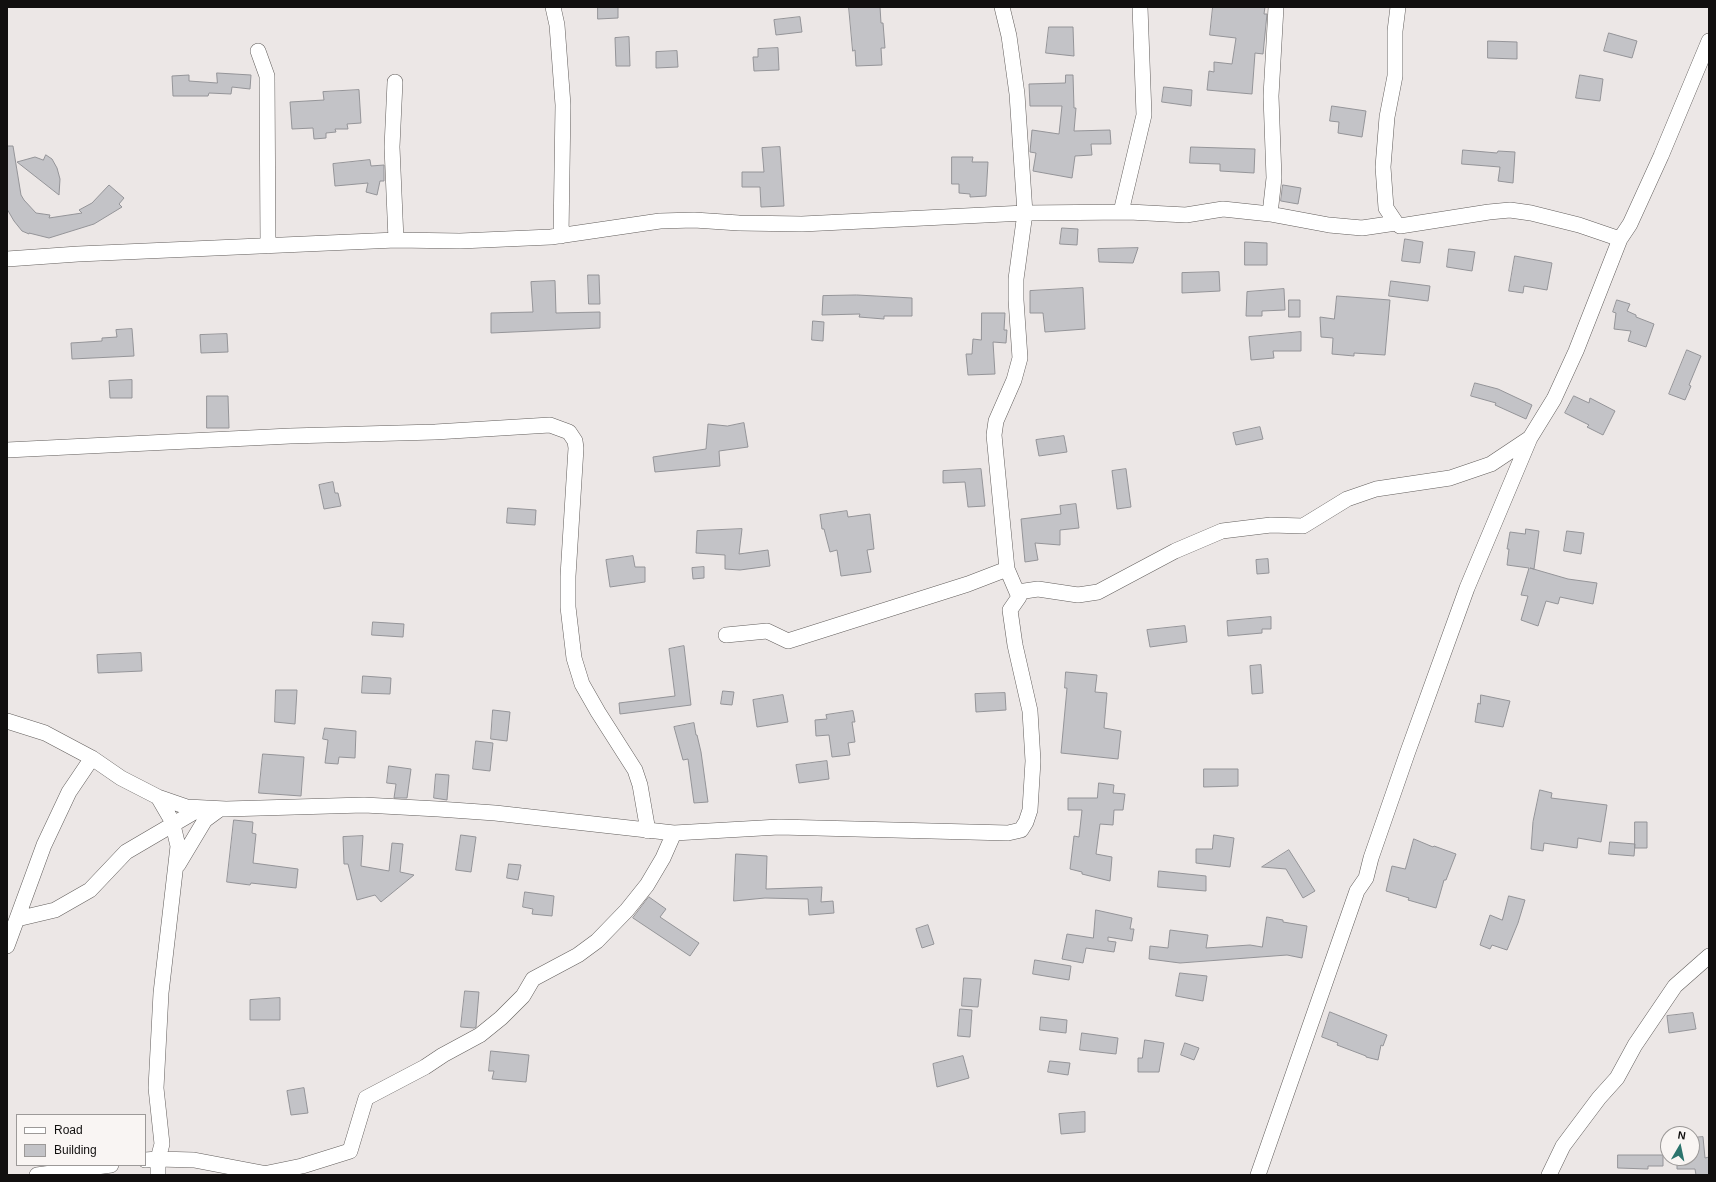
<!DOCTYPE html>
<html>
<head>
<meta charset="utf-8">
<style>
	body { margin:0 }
	#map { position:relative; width:1716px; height:1182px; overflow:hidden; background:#ece7e6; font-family:Arial,sans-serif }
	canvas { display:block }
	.frame { position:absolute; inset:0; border:8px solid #110f0f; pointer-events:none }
	.legend { position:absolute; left:16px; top:1114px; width:130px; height:52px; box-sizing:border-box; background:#f9f5f3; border:1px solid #9c9998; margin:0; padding:5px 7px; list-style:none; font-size:12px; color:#110f0f }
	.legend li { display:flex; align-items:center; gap:8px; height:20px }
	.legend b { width:20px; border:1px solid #9c9998 }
	.north { position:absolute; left:1660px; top:1126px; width:40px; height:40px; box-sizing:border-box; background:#f9f5f3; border:1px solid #9c9998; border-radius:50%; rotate:9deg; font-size:11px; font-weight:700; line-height:16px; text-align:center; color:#110f0f }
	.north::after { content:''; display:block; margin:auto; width:14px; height:18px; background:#2c746d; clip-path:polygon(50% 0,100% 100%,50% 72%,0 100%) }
</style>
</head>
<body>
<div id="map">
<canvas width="1716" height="1182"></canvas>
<div class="frame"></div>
<ul class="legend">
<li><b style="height:5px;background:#fff"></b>Road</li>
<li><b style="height:11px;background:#c3c3c7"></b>Building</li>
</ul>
<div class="north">N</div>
</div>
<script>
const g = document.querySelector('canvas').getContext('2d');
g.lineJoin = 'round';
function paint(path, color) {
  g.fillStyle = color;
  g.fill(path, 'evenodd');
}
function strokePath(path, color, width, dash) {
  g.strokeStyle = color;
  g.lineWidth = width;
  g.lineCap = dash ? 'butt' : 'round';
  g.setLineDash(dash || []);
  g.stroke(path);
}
const building = new Path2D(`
	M598 7H618V18L598 19Z
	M849 7H880L881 23H883L885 48H881L882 65 856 66 855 50 853 51Z
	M1213 7H1265L1264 14H1267L1263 54 1255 53 1252 94 1207 90 1209 71 1214 72V62L1232 64 1236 38 1210 35Z
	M800 17 802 32 776 35 774 20Z
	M1049 27H1073L1074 56 1046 53Z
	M1609 33 1637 41 1632 58 1604 51Z
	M629 37 630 66H616L615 38Z
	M1488 41 1517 42V59L1488 58Z
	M778 48 779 70 754 71 753 57H758V49Z
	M677 51 678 67 656 68V52Z
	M217 73 251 75 250 89 232 87 231 94 209 93 208 96H173L172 76 189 75V81L217 83Z
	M1066 75H1073L1074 108H1076L1074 131 1110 130 1111 144H1091L1092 155 1075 156 1072 178 1033 171 1036 153 1030 152 1032 130 1059 134 1062 106H1030L1029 84 1065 83Z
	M1580 75 1603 79 1600 101 1576 98Z
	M1164 87 1192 90 1191 106 1162 102Z
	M359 90 361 123 347 124 348 129H335L336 132 326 133V138L314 139 313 128 292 129 290 102 324 100 323 92Z
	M1332 106 1366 111 1362 137 1338 133 1339 122 1330 121Z
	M7 146H13L21 195 24 200 36 213 50 215 49 218 82 213 79 210 92 203 109 185 124 198 119 204 122 207 94 224 49 238 29 233V234L22 231 14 221 7 209Z
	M780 147 784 206 761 207 760 187H742V172H764L762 148Z
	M1191 147 1255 149 1254 173 1220 171V164L1190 163Z
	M1463 150 1497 153 1498 151 1515 152 1513 183 1498 181 1500 167 1462 164Z
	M46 155 52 159 57 168 60 179 59 195 17 162 35 157 43 160Z
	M952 157H973L972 162H988L986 196 970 197V194L959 193V184H952Z
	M370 160 371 166 384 165V181H380L377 195 366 192 368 183 335 186 333 164Z
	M1283 185 1301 188 1298 204 1281 201Z
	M1062 228 1078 229 1077 245 1060 244Z
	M1405 239 1423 242 1420 263 1402 261Z
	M1245 242 1267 243V265H1245Z
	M1138 248 1133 263 1099 262 1098 249Z
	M1449 249 1475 252 1472 271 1447 267Z
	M1515 256 1552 263 1547 290 1524 286 1523 293 1509 291Z
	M1219 272 1220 291 1182 293V273Z
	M588 275H599L600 304H589Z
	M555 281 556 313 600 312V328L491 333V313L533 312 531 282Z
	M1391 281 1430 286 1428 301 1389 296Z
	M1083 288 1085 329 1045 332 1043 313H1030V291Z
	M1284 289 1285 310 1262 311V316H1246L1247 292Z
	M857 295 912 298V316H884V319L859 317 860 314 822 315 823 296Z
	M1337 296 1390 300 1385 355 1354 353V356L1332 354 1333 338 1321 337 1320 317 1334 319Z
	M1289 300H1300V317H1289Z
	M1617 300 1630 304 1627 311 1636 315V317L1654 324 1646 347 1628 341 1631 331 1614 329 1616 313 1613 312Z
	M982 313H1005L1004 330H1007L1006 343 993 342 995 374 968 375 966 354H972L973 339 981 340Z
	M813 321 824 322 823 341 812 340Z
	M132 329 134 356 72 359 71 343 102 341V338L117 337 116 330Z
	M1301 332V351H1273L1274 358 1251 360 1249 337Z
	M227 334 228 352 201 353 200 335Z
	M1687 350 1701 356 1689 385 1691 386 1685 400 1669 394Z
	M132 380V398H110L109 381Z
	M1475 383 1498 389 1532 405 1526 419 1495 405 1496 403 1471 396Z
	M207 396H228L229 428H207Z
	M1574 396 1589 403 1590 398 1615 411 1603 435 1587 427 1589 425 1565 413Z
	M744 423 748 447 719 451 720 466 655 472 653 457 706 449 708 424 727 426Z
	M1260 427 1263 439 1236 445 1233 433Z
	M1064 436 1067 452 1039 456 1036 440Z
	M981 469 985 506 968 507 965 482 943 483V471Z
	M1126 469 1131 507 1117 509 1112 471Z
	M333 482 335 493H338L341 506 324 509 319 485Z
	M1076 504 1079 528 1060 530V545L1035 543 1038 560 1025 562 1021 519 1061 514 1060 506Z
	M508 508 536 510 535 525 507 523Z
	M847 511 848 517 870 514 874 549 867 550 871 572 841 576 837 550 830 552 824 529H822L820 515Z
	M742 529 739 554 768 550 770 566 740 570 725 569V555L696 553 697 531Z
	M1526 529 1539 531 1534 569 1530 568 1568 579 1597 583 1593 604 1560 597 1558 604 1546 601 1538 626 1521 620 1528 596 1521 595 1529 568 1507 565 1509 549H1507L1510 532 1525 534Z
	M1567 531 1584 533 1581 554 1564 551Z
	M633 556 635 567H645V582L610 587 606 560Z
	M1268 559 1269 573 1257 574 1256 560Z
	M704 567V578L693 579 692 568Z
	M1271 617V629H1262V633L1228 636 1227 621Z
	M373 622 404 624 403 637 372 635Z
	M1185 626 1187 642 1150 647 1147 630Z
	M684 646 691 705 620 714 619 703 675 696 669 649Z
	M141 653 142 671 98 673 97 655Z
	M1261 665 1263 693 1252 694 1250 666Z
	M1066 672 1097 675 1095 692 1107 693 1104 728 1121 731 1118 759 1061 753 1066 699 1067 688H1065Z
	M363 676 391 678 390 694 362 693Z
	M276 690H297L295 724 275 722Z
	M723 691 734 692 732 705 721 704Z
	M1005 693 1006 710 976 712 975 694Z
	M783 695 788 722 757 727 753 700Z
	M1481 695 1510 701 1503 727 1475 722 1478 703 1480 704Z
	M493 710 510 712 507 741 491 739Z
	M853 711 855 722H852L855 742 848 743 850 755 832 757 829 735 816 736 815 720 827 719 826 715Z
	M694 723 696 735H697L701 752 708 802 694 803 688 759 683 760 674 727Z
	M325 728 356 731 355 758 339 757 338 764 325 763 328 740 323 739Z
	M476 741 493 743 490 771 473 769Z
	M263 754 304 757 301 796 259 793Z
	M827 761 829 779 799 783 796 765Z
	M389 766 411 769 407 798H394L396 784 387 783Z
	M1204 769H1238V786L1204 787Z
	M436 774 449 775 447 800 434 798Z
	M1099 783 1114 785 1113 793 1125 794 1123 810H1114L1113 825 1100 824 1096 854 1112 857 1110 881 1082 874V872L1070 869 1074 836 1079 837 1082 810H1068V798H1097Z
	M1540 790 1552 793 1551 798 1607 805 1601 842 1578 838 1577 848 1544 843 1543 851 1531 849 1533 822Z
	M234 820 253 822 252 833 256 834 253 863 298 869 296 888 251 883 250 885 227 882Z
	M1635 822H1647V848H1635Z
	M461 835 476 837 471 872 456 870Z
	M1214 835 1234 838 1230 867 1196 863V849H1212Z
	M363 836 361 866 389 871 392 843 403 844 400 872 414 875 381 902 375 895 357 900 348 864H344L343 837Z
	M1414 839 1433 847 1434 846 1456 854 1446 880H1444L1436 908 1408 900 1409 898 1386 891 1392 866 1405 869Z
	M1610 842 1635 844 1634 856 1609 854Z
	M1289 850 1315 891 1303 898 1286 869 1262 867Z
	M736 854 767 856 766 889 822 887 821 902 833 901 834 913 809 915 808 899 765 898 734 901Z
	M509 864 521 865 518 880 507 878Z
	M1159 871 1206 876V891L1158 887Z
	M525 892 554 896 552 916 532 914 533 909 523 907Z
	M1509 896 1525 900 1518 923 1507 950 1492 945 1490 949 1480 945 1490 915 1502 920Z
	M649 897 666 909 660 917 699 943 690 956 633 918Z
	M1096 910 1132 918 1130 929H1134L1132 941 1108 937V941L1116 942 1114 952 1086 948 1083 963 1062 959 1067 934 1093 938Z
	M1267 917 1283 920V922L1307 926 1302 958 1287 955 1180 963 1149 959 1150 946 1168 948 1170 930 1208 935 1206 948 1250 945 1262 947Z
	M928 925 934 944 922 948 916 929Z
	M1035 960 1071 966 1069 980 1033 974Z
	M1180 973 1207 976 1203 1001 1176 996Z
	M964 978 981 979 978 1007 962 1006Z
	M465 991 479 992 476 1027 474 1028 461 1027Z
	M280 998V1020H250V1000Z
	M960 1009 972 1010 970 1037 958 1036Z
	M1330 1012 1387 1035 1383 1046 1381 1045 1378 1060 1366 1057V1056L1337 1045 1338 1043 1322 1037Z
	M1693 1013 1696 1029 1669 1033 1667 1016Z
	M1041 1017 1067 1020 1066 1033 1040 1030Z
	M1082 1033 1118 1038 1116 1054 1080 1050Z
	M1145 1040 1164 1043 1159 1072H1138V1058H1142Z
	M1185 1043 1199 1048 1194 1060 1181 1055Z
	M491 1051 529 1055 526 1082 492 1079 494 1071H489Z
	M963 1056 969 1078 937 1087 933 1064Z
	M1050 1061 1070 1063 1068 1075 1048 1072Z
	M304 1088 308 1113 291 1115 287 1091Z
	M1085 1112V1132L1061 1134 1059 1114Z
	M1703 1137 1705 1158 1709 1157V1175H1696L1695 1169H1677V1158H1692V1138Z
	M1618 1155H1663V1166H1648V1169L1618 1168Z`);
paint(building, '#c3c3c7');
strokePath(building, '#949498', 1);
const minor = new Path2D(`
	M553 7 557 25 563 105 561 236
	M258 51 267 76 268 246
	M395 82 392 147 396 240
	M1121 212 1144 115 1140 7
	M1270 214 1274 178 1271 96 1276 7
	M1396 223 1386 208 1383 167 1387 117 1395 76V31L1398 7
	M7 259 78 254 396 240 460 241 551 237 660 221 694 220 739 223 802 224 1025 213 1129 212 1186 215 1223 209 1270 214 1329 225 1362 228 1396 223 1400 226 1489 212 1510 210 1531 213 1579 225 1620 239
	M7 450 290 436 435 432 550 425 569 432 575 441 576 448 568 576V607L574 658 582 684 598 712 635 770 640 785 648 831
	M1019 597 1018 592 1038 589 1078 595 1098 592 1175 551 1222 531 1271 525 1303 526 1347 499 1376 489 1450 478 1491 464 1530 438
	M726 635 767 631 788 641 968 584 1007 569
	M7 721 45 733 92 758
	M178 865 205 820 220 809
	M17 919 55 910 90 890 126 852 201 808
	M7 946 44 845 69 792 92 758 121 778 158 797 187 807 226 809 364 805 438 809 495 813 674 833 779 827 1008 833 1021 830 1026 822 1030 810 1033 761 1030 711 1015 645 1010 610 1019 597 1007 569 994 435 996 421 1014 380 1020 358 1016 300V279L1025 213 1017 94 1009 36 1002 7
	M145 1160 158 1159 194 1160 273 1175
	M268 1173 302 1166 350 1151 366 1098 425 1067 443 1055 480 1035 501 1018 523 996 533 979 578 955 597 941 627 910 647 885 663 858 674 833
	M37 1175 111 1165
	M158 1175V1159L162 1144 156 1088 161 993 178 846 172 821 158 797
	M1258 1175 1357 891 1366 878 1371 858 1407 754 1467 588 1530 438 1554 399 1576 351 1620 239 1630 224 1661 156 1709 41
	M1549 1175 1563 1146 1599 1098 1617 1078 1635 1045 1675 986 1709 956`);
strokePath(minor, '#625e5c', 16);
strokePath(minor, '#fff', 15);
</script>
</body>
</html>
